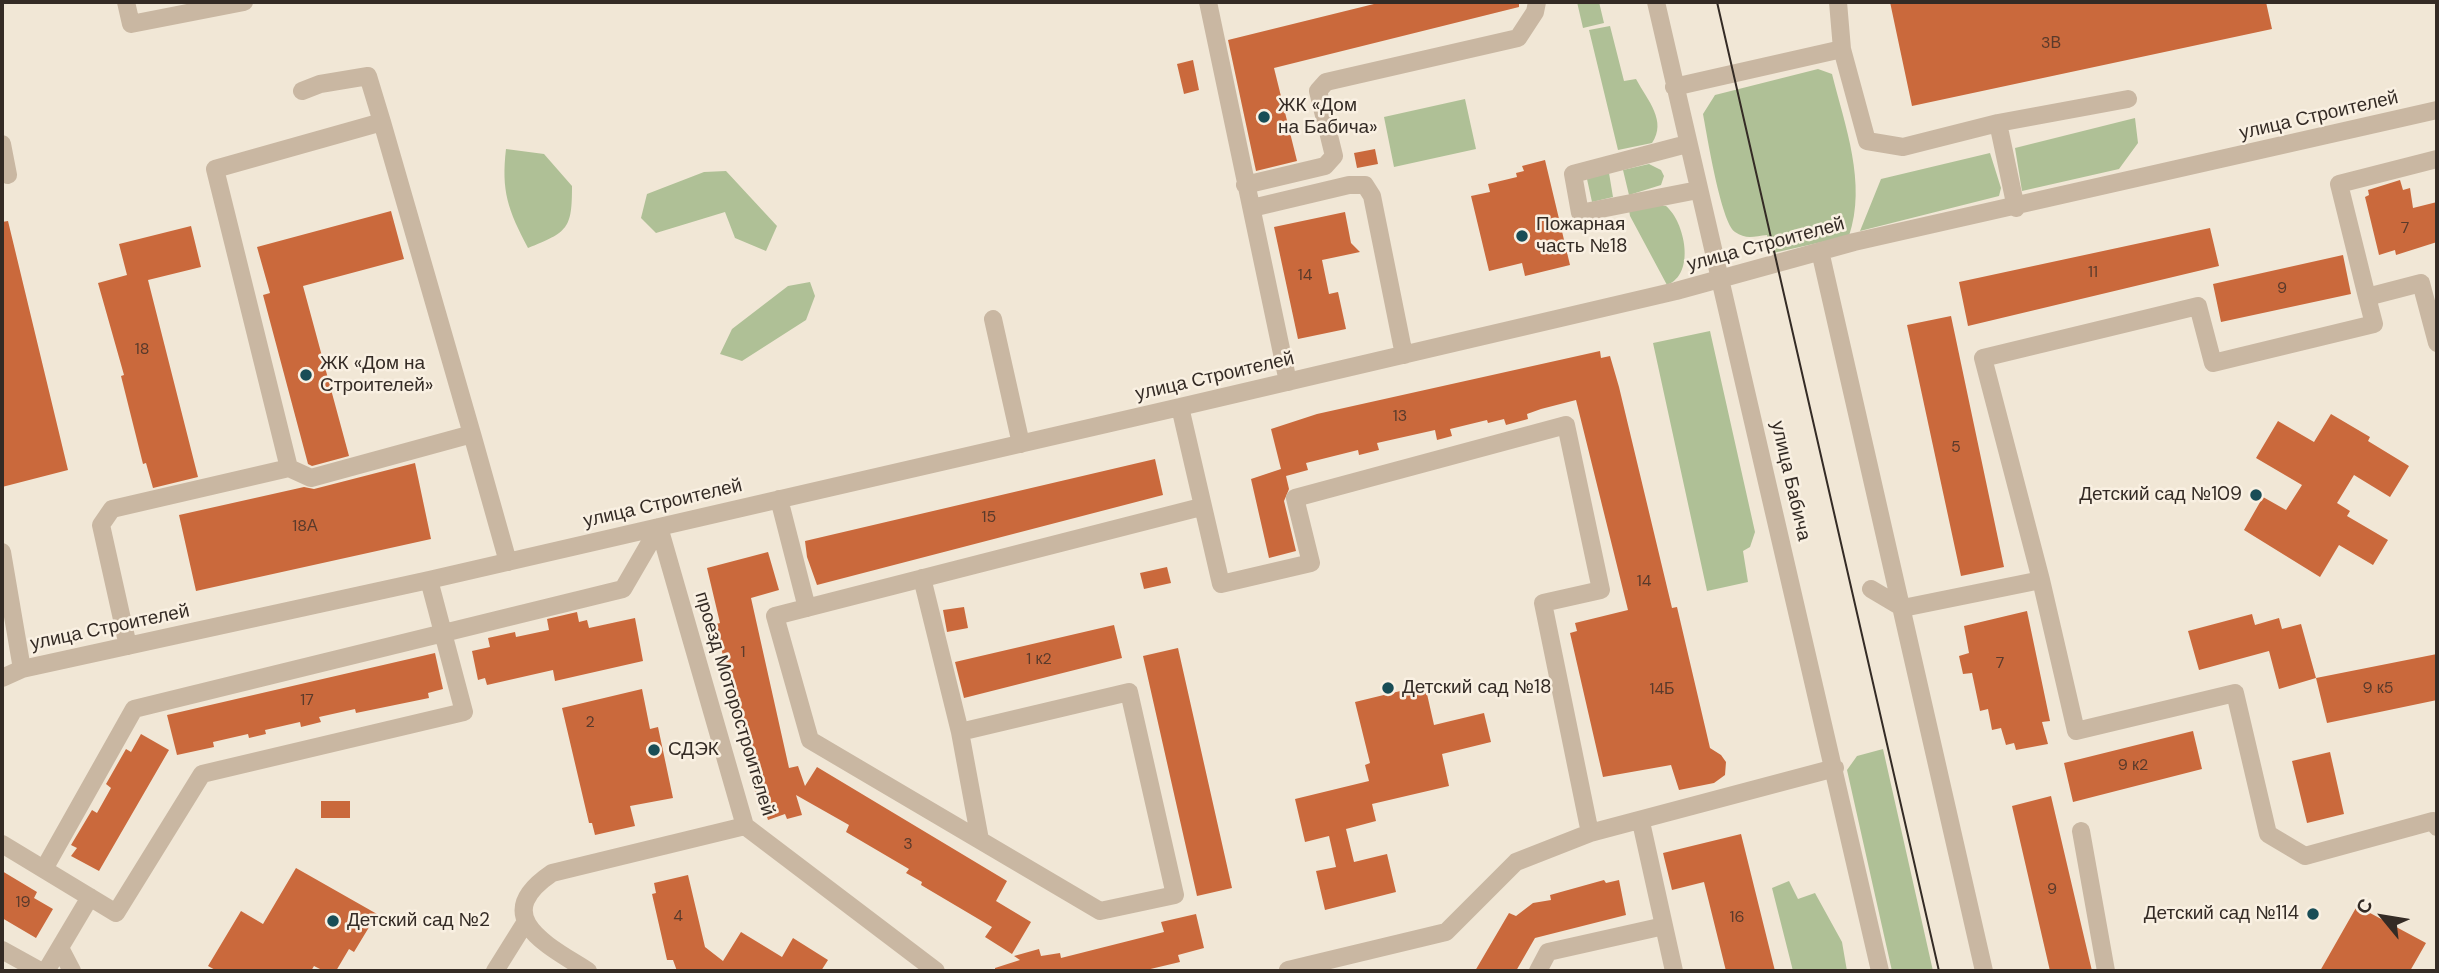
<!DOCTYPE html>
<html>
<head>
<meta charset="utf-8">
<style>
	body { margin:0 }
	#map { position:relative; width:2439px; height:973px; overflow:hidden; background:#f1e7d6; font-family:"DM Sans",sans-serif }
	canvas { display:block }
	.frame { position:absolute; inset:0; border:4px solid #342b25; pointer-events:none }
	.north { position:absolute; left:2348px; top:882px; width:70px; height:70px; -webkit-text-stroke:5px #f9f0e2; paint-order:stroke; rotate:300deg; font-size:19px; font-weight:700; line-height:28px; text-align:center; color:#342b25 }
	.north::after { content:''; display:block; margin:auto; width:24px; height:32px; background:#342b25; clip-path:polygon(50% 0,100% 100%,50% 72%,0 100%) }
</style>
</head>
<body>
<div id="map">
<canvas width="2439" height="973"></canvas>
<div class="frame"></div>
<div class="north">С</div>
</div>
<script>
const g = document.querySelector('canvas').getContext('2d');
g.lineJoin = 'round';
function paint(path, color) {
  g.fillStyle = color;
  g.fill(path, 'evenodd');
}
function strokePath(path, color, width, dash) {
  g.strokeStyle = color;
  g.lineWidth = width;
  g.lineCap = dash ? 'butt' : 'round';
  g.setLineDash(dash || []);
  g.stroke(path);
}
function drawText(font, color, halo, rows, align = 'center') {
  g.font = font + ' "DM Sans",sans-serif';
  g.lineWidth = 5;
  g.setLineDash([]);
  g.textBaseline = 'middle';
  g.strokeStyle = halo;
  g.fillStyle = color;
  for (const [text, x, y, turn = 0] of rows) {
    g.save();
    g.translate(x, y);
    g.rotate((+turn || 0) * Math.PI / 180);
    g.textAlign = isNaN(turn) ? turn : align;
    if (halo) g.strokeText(text, 0, 0);
    g.fillText(text, 0, 0);
    g.restore();
  }
}
paint(new Path2D(`
	M1577 2H1599L1604 23 1583 28Z
	M1610 26 1624 81 1636 79C1648 101 1667 121 1652 143L1618 150 1589 30Z
	M1818 69 1832 74C1845 126 1867 183 1849 236L1773 253 1767 235C1755 236 1746 240 1735 232 1721 222 1707 135 1703 114L1715 95Z
	M1465 99 1476 149 1394 167 1384 117Z
	M2135 118 2138 143 2119 169 2022 191 2015 148Z
	M506 149 544 154 572 186C572 229 568 232 528 248 508 210 501 191 506 149Z
	M1990 153 2001 188 1999 196 1860 231 1881 179Z
	M1649 164 1661 170 1664 176 1661 185 1629 195 1623 170Z
	M726 171 777 226 766 251 735 238 725 212 656 233 641 218 647 194 704 172Z
	M1609 173 1613 197 1592 202 1587 179Z
	M1649 205 1666 206C1685 222 1696 274 1667 285L1630 216 1629 210Z
	M810 282 815 296 806 320 742 361 720 354 732 329 788 286Z
	M1710 331 1755 532 1750 547 1743 551 1748 582 1707 591 1653 343Z
	M1883 749 1933 971H1892L1847 770 1857 756Z
	M1789 881 1798 899 1815 893 1842 942 1847 971H1793L1772 888Z`), '#afc096');
paint(new Path2D(`
	M1382 2H1519V7L1274 68 1297 161 1256 171 1228 40Z
	M1890 2H2266L2272 29 1912 106Z
	M1193 60 1199 90 1184 94 1177 64Z
	M1375 149 1378 164 1357 168 1354 153Z
	M1545 160 1570 265 1525 276 1522 263 1489 271 1471 196 1490 192 1488 184 1517 177 1516 173 1524 171 1522 166Z
	M2400 180 2403 190 2410 188 2413 208 2437 202V242L2396 255 2395 250 2379 255 2365 197 2369 195 2368 190Z
	M391 211 404 259 303 286 349 456 312 466 308 464 263 295 270 293 257 247Z
	M1345 212 1351 243 1360 252 1322 260 1329 294 1338 292 1346 329 1298 339 1274 227Z
	M8 221 68 470 2 487V222Z
	M191 226 201 267 148 280 198 477 153 488 146 463 143 464 121 376 124 375 98 283 127 275 119 244Z
	M2210 228 2219 266 1968 326 1959 282Z
	M2343 255 2351 294 2221 322 2213 284Z
	M1951 316 2004 567 1961 576 1907 325Z
	M1600 351 1601 358 1610 356 1619 387 1672 608 1677 607 1710 748 1721 755 1726 762 1725 775 1714 783 1679 790 1671 765 1603 777 1570 633 1577 631 1575 623 1628 610 1576 400 1541 409 1527 414 1528 419 1506 425 1504 419 1488 423 1487 420 1450 429 1452 436 1437 440 1435 430 1377 443 1379 450 1359 455 1358 450 1306 463 1308 470 1286 476 1289 489 1284 501 1296 551 1269 558 1251 479 1281 469 1271 429 1317 414Z
	M2331 414 2370 437 2368 441 2409 466 2390 497 2354 475 2337 503 2350 511 2347 516 2388 540 2373 565 2339 545 2320 577 2244 530 2263 497 2286 510 2302 485 2256 458 2278 421 2314 442Z
	M1155 459 1163 495 817 585 807 557 805 541Z
	M415 463 431 539 196 591 179 515 304 487 314 489Z
	M768 552 779 590 751 598 789 768 798 766 805 786 817 767 1007 881 996 901 1031 922 1012 954 985 937 992 927 921 885 922 882 906 873 909 869 846 832 849 825 796 795 802 815 787 819 785 814 768 820 763 804H758L729 684 716 624 720 623 707 568Z
	M1167 567 1171 583 1144 589 1140 573Z
	M964 607 968 628 947 632 943 610Z
	M2027 611 2050 721 2042 722 2048 744 2016 750 2014 743 2006 745 2001 728 1992 730 1988 709 1980 711 1972 673 1963 674 1959 656 1969 653 1964 626Z
	M577 612 579 622 587 620 589 628 635 618 643 661 555 681 553 670 487 685 485 678 478 680 472 651 490 647 488 638 515 632 516 637 549 630 547 619Z
	M2252 614 2255 625 2279 618 2282 629 2301 624 2316 678 2279 689 2269 651 2199 670 2188 631Z
	M1114 625 1122 658 964 698 955 662Z
	M1178 648 1232 888 1197 896 1143 656Z
	M435 653 443 689 428 693 429 698 356 713 355 709 319 717 321 722 301 727 300 722 265 730 266 734 249 738 248 734 213 742 214 747 177 755 167 715Z
	M2437 654V700L2327 723 2316 678Z
	M1425 685 1434 725 1484 713 1491 742 1442 754 1449 786 1372 804 1376 821 1346 829 1354 862 1387 854 1396 892 1325 910 1316 871 1336 867 1329 836 1305 842 1295 799 1369 781 1365 765 1370 763 1355 702Z
	M642 689 650 729 658 727 673 798 630 806 635 826 595 835 592 823H589L562 708Z
	M2193 731 2202 769 2073 802 2064 763Z
	M141 734 169 750 99 871 71 856 77 848 71 845 92 810 97 813 111 788 106 784 126 749 131 752Z
	M2330 752 2344 814 2307 823 2292 761Z
	M2051 796 2092 971H2050L2012 806Z
	M321 801H350V818H321Z
	M1741 834 1775 971H1726L1704 882 1672 890 1663 853Z
	M296 868 377 914 354 952 349 949 336 971H324L314 966 311 971H217L208 966 241 911 263 924Z
	M2 871 37 892 34 898 53 909 36 938 2 918Z
	M688 875 705 947 723 961 741 932 782 957 793 938 828 960 821 971H677L673 960H667L652 894 656 893 654 883Z
	M1604 880 1606 883 1619 880 1626 915 1535 938 1516 971H1475L1509 913 1516 916 1533 903 1551 900 1550 895Z
	M2357 906 2426 943 2410 971H2320Z
	M1196 914 1204 948 1178 955 1180 962 1142 971H995V968L1020 960 1014 956 1039 949 1041 956 1060 953 1061 958 1164 932 1161 922Z`), '#ca693c');
strokePath(new Path2D(`
	M126 2 131 24 244 2
	M1208 2 1288 382
	M1656 2 1880 971
	M1838 2 1842 49 1867 141 1903 147 1998 123 2128 99
	M1674 87 1842 49
	M302 91 320 84 368 76 382 122 472 434 311 478 289 468 215 169 382 122
	M1998 123 2016 208
	M2 144 8 175
	M1687 144 1573 174 1580 213 1698 190
	M1245 185 1325 166 1334 156 1318 91 1326 82 1518 38 1535 12 1537 2
	M1252 208 1349 185H1365L1372 196 1404 355
	M1820 251 1984 971
	M2367 297 2339 184 2437 159
	M993 319 1021 444
	M1180 407 1221 584 1311 563 1295 498 1566 425 1601 590 1543 603 1590 833 1835 768
	M472 434 508 562
	M779 499 807 608
	M659 527 745 826 936 971
	M2 552 22 669
	M922 578 960 732 980 840
	M2041 580 2076 731 2235 693 2268 834 2305 856 2433 821 2437 827
	M1871 589 1903 608 2041 580 1983 358 2198 306 2213 363 2374 324 2367 297 2421 283 2437 343
	M128 646 101 525 112 509 289 468
	M2 678 22 669 429 580 1180 407 1676 291 1854 242 2437 110
	M960 732 1129 692 1175 895 1100 911 810 740 775 616 1201 507
	M1641 822 1674 971
	M2081 831 2106 971
	M2 844 116 913 202 774 464 712 429 580
	M44 869 134 709 623 589 659 527
	M60 948 72 971
	M2 950 40 971
	M1288 970 1446 932 1516 862 1590 833
	M46 971 90 897
	M495 971 525 923
	M588 971C549 946 487 917 552 873L745 826
	M1538 971 1548 952 1664 926`), '#c9b7a2', 18);
strokePath(new Path2D(`
	M1717 2 1939 971`), '#342b25', 2);
for (const [x, y, r, color] of [
	[1264,117,7,"#194d56"],
	[1522,236,7,"#194d56"],
	[306,375,7,"#194d56"],
	[2256,495,7,"#194d56"],
	[1388,688,7,"#194d56"],
	[654,750,7,"#194d56"],
	[2313,914,7,"#194d56"],
	[333,921,7,"#194d56"]
]) {
  const dot = new Path2D();
  dot.arc(x, y, r, 0, 2 * Math.PI);
  g.fillStyle = color;
  g.fill(dot);
  strokePath(dot, '#f9f0e2', 2.5);
}
drawText('16px', '#5a3a2b', null, [
	["3В",2051,44],
	["7",2405,229],
	["11",2093,273],
	["14",1305,276],
	["9",2282,289],
	["18",142,350],
	["13",1400,417],
	["5",1956,448],
	["15",989,518],
	["18А",305,527],
	["14",1644,582],
	["1",743,653],
	["1 к2",1039,660],
	["7",2000,664],
	["9 к5",2378,689],
	["14Б",1662,690],
	["17",307,701],
	["2",590,723],
	["9 к2",2133,766],
	["3",908,845],
	["9",2052,890],
	["19",23,903],
	["4",678,917],
	["16",1737,918]
]);
drawText('19px', '#342b25', '#f9f0e2', [
	["ЖК «Дом",1278,106],
	["на Бабича»",1278,128],
	["Пожарная",1536,225],
	["часть №18",1536,247],
	["ЖК «Дом на",320,364],
	["Строителей»",320,386],
	["Детский сад №109",2242,495,"right"],
	["Детский сад №18",1402,688],
	["СДЭК",668,750],
	["Детский сад №114",2299,914,"right"],
	["Детский сад №2",347,921]
], 'left');
drawText('19px', '#342b25', '#f9f0e2', [
	["улица Строителей",2319,116,-13],
	["улица Строителей",1766,245,-15],
	["улица Строителей",1215,377,-13],
	["улица Бабича",1790,481,77],
	["улица Строителей",663,504,-13],
	["улица Строителей",110,628,-12],
	["проезд Моторостроителей",734,704,73]
]);
</script>
</body>
</html>
